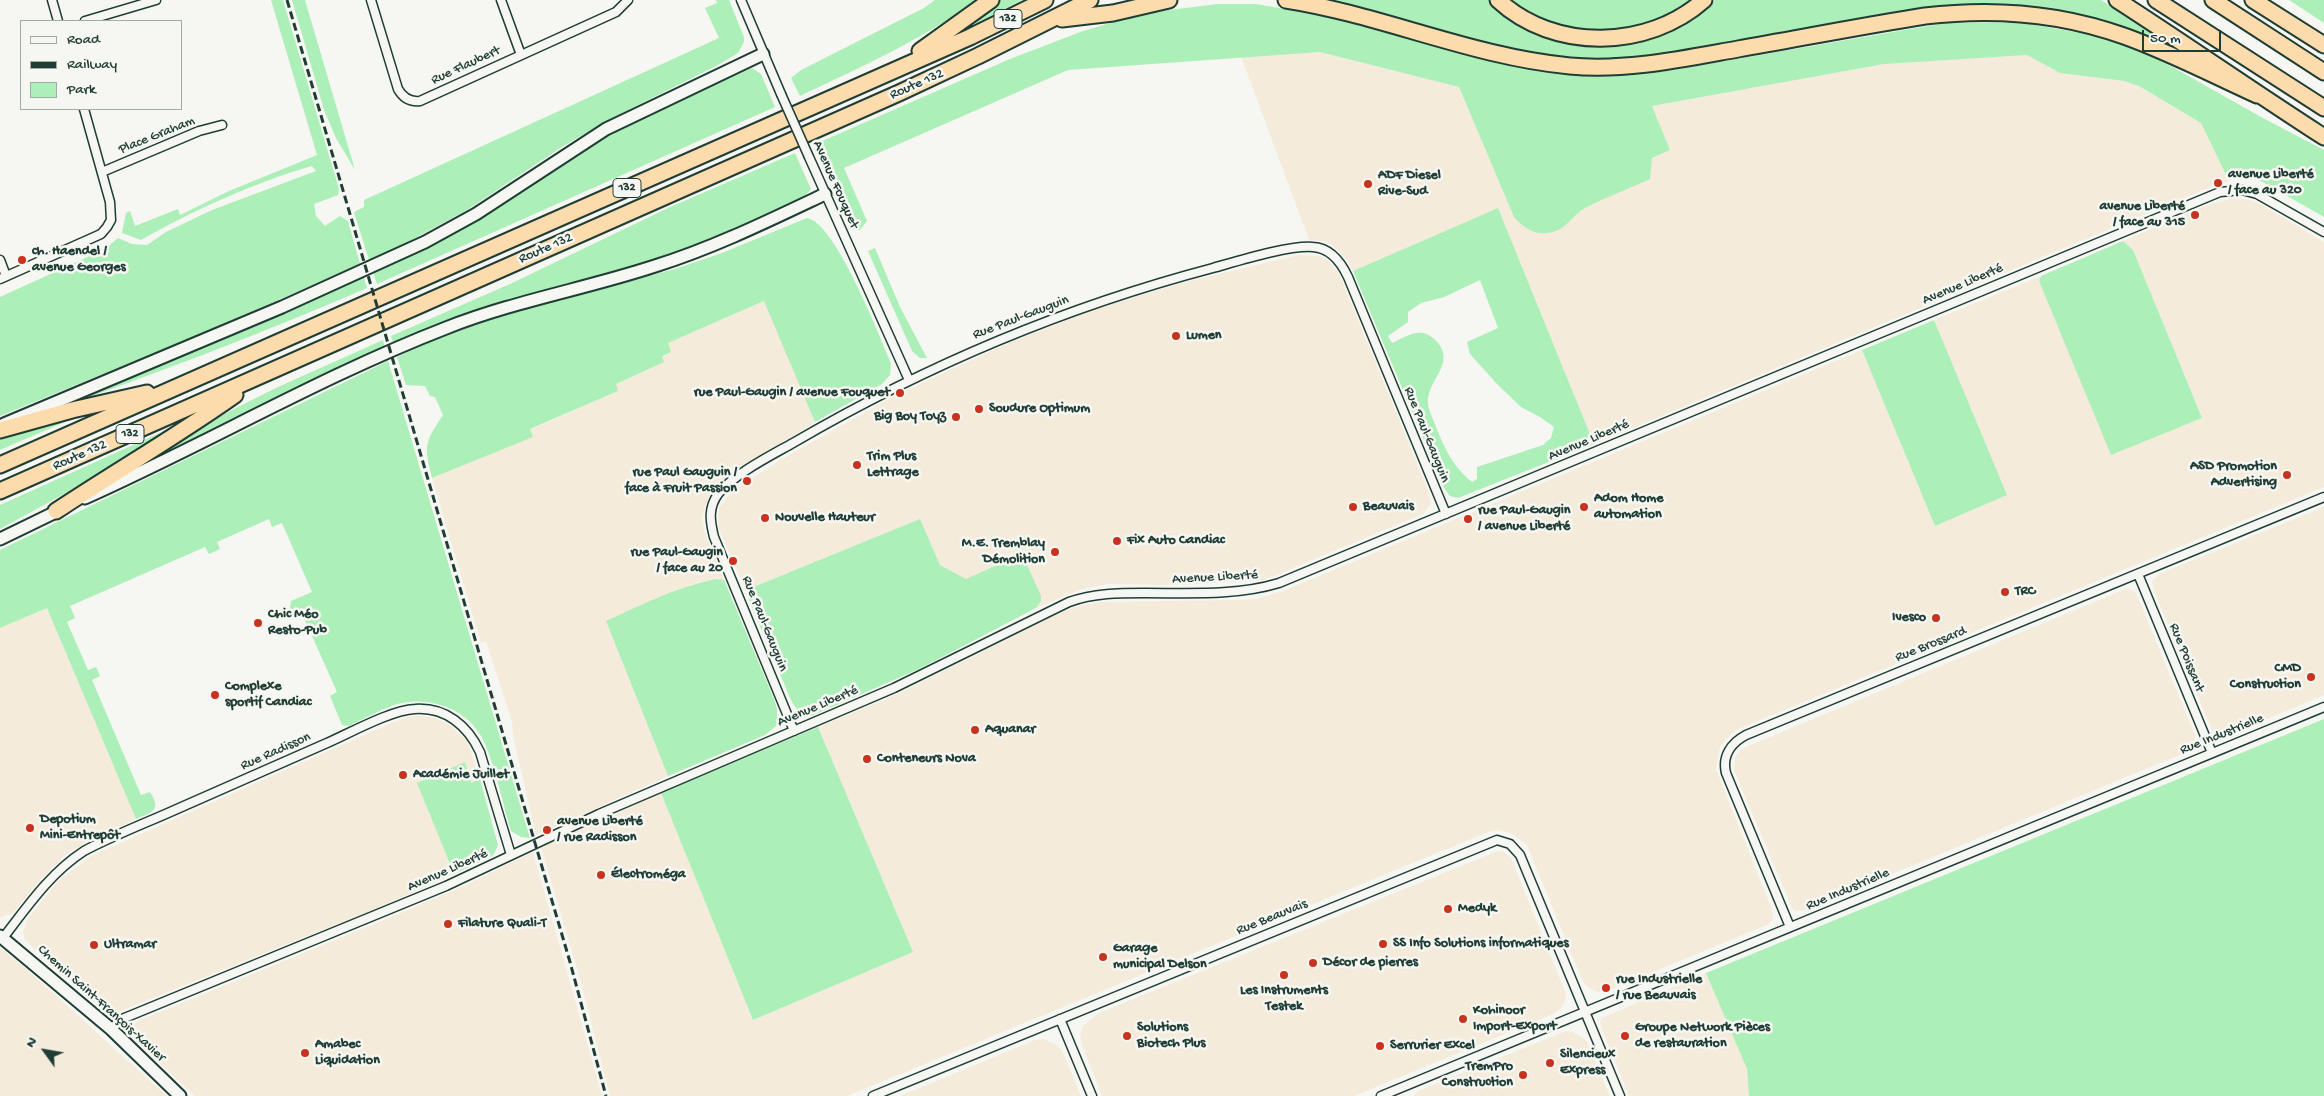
<!DOCTYPE html>
<html>
<head>
<meta charset="utf-8">
<style>
	body { margin:0 }
	#map { position:relative; width:2324px; height:1096px; overflow:hidden; background:#f6f6f2; font-family:"Gochi Hand",sans-serif }
	canvas { display:block }
	.legend { position:absolute; left:20px; top:20px; width:162px; height:90px; box-sizing:border-box; background:#f6f6f2; border:1px solid #a0aca6; margin:0; padding:6px 9px; list-style:none; font-size:15px; color:#1f3d34 }
	.legend li { display:flex; align-items:center; gap:10px; height:25px }
	.legend b { width:25px; border:1px solid #a0aca6 }
	.north { position:absolute; left:20px; top:1026px; width:50px; height:50px; -webkit-text-stroke:4px #f6f6f2; paint-order:stroke; rotate:302deg; font-size:14px; font-weight:700; line-height:20px; text-align:center; color:#1f3d34 }
	.north::after { content:''; display:block; margin:auto; width:18px; height:22px; background:#1f3d34; clip-path:polygon(50% 0,100% 100%,50% 72%,0 100%) }
	.scale { position:absolute; left:2142px; top:30px; width:79px; height:22px; box-sizing:border-box; border:2px solid #1f3d34; border-top:0; padding-left:6px; font-size:15px; line-height:18px; white-space:nowrap; color:#1f3d34; -webkit-text-stroke:4px #f6f6f2; paint-order:stroke }
</style>
</head>
<body>
<div id="map">
<canvas width="2324" height="1096"></canvas>
<ul class="legend">
<li><b style="height:6px;background:#f6f6f2"></b>Road</li>
<li><b style="height:6px;background:#1f3d34"></b>Railway</li>
<li><b style="height:14px;background:#acefb9"></b>Park</li>
</ul>
<div class="north">N</div>
<div class="scale">50 m</div>
</div>
<script>
const g = document.querySelector('canvas').getContext('2d');
g.lineJoin = 'round';
function paint(path, color) {
  g.fillStyle = color;
  g.fill(path, 'evenodd');
}
function strokePath(path, color, width, dash) {
  g.strokeStyle = color;
  g.lineWidth = width;
  g.lineCap = dash ? 'butt' : 'round';
  g.setLineDash(dash || []);
  g.stroke(path);
}
function drawText(font, color, halo, rows, align = 'center') {
  g.font = font + ' "Gochi Hand",sans-serif';
  g.lineWidth = 5;
  g.setLineDash([]);
  g.textBaseline = 'middle';
  g.strokeStyle = halo;
  g.fillStyle = color;
  for (const [text, x, y, turn = 0] of rows) {
    g.save();
    g.translate(x, y);
    g.rotate((+turn || 0) * Math.PI / 180);
    g.textAlign = isNaN(turn) ? turn : align;
    if (halo) g.strokeText(text, 0, 0);
    g.fillText(text, 0, 0);
    g.restore();
  }
}
paint(new Path2D(`
	M1320 52 1459 87 1514 217 1549 233 1562 227 1580 211 1592 204 1652 158 1670 150 1652 106 1884 64 1922 61 2027 55 2060 73 2124 81 2139 86 2201 123 2229 182H2223L2203 190 1594 444 1498 208 1353 271 1347 260 1332 245 1324 241 1309 240 1241 56Z
	M2234 198 2250 200 2260 204 2324 242V487L1738 729 1731 734 1720 747 1716 769 1772 910 1773 919 1769 924 1610 990 1598 992 1588 987 1583 982 1527 845 1511 833 1497 830 1488 832 847 1096H610L579 975 541 847 661 793 753 1020 913 952 818 727 891 697 1062 612 1081 605 1103 602 1239 600 1256 599 1283 591 1862 350 1935 526 2007 495 1934 320 2041 276 2039 281 2112 454 2202 418 2133 250 2123 241 2210 204Z
	M1298 255 1320 256 1329 261 1340 276 1428 490 1431 503 1423 514 1264 580 1183 585 1106 584 1079 590 1036 608 1041 601 966 579 940 565 920 519 751 588 747 595 718 526 719 508 732 491 784 458 896 395 1011 342 1092 311 1138 296 1182 283Z
	M765 301 815 422 726 477 709 496 704 508 702 519 705 533 724 580 715 579 698 582 606 621 668 776 536 835 514 740 512 722 486 641 481 643 432 478 533 437 530 430 618 391 616 384 664 362 662 356 668 343Z
	M2324 507V695L2229 735H2219L2212 730 2154 591 2152 581 2159 574Z
	M2128 588 2136 593 2195 735V744L2189 751 1805 910 1796 911 1792 908 1734 770 1735 758 1741 749Z
	M47 608 136 819 92 839 66 854 40 880 14 912 0 918V628Z
	M421 716 435 718 448 724 467 741 480 779 425 802 454 874 389 903 113 1014 103 1010 25 940 23 932 28 918 58 881 91 856 394 722 407 717Z
	M1498 851 1504 852 1511 858 1564 989 1566 998 1561 1008 1553 1014 1354 1096H1102L1082 1045 1080 1035 1083 1026 1099 1013Z
	M533 852 602 1096H195L131 1037 132 1026 138 1021 389 918 466 885Z
	M0 948 24 967 167 1096H0Z
	M1706 973 1747 1069 1749 1096H1629L1601 1027 1600 1022 1602 1018Z
	M1566 1031 1573 1032 1586 1040 1610 1096H1414L1418 1091Z
	M1044 1039 1057 1045 1063 1052 1081 1096H900L1035 1040Z`), '#f4ebda');
paint(new Path2D(`
	M271 0H283L339 189 338 195 314 204 316 216 325 226 340 216 348 221 360 264 196 336 0 416V297L105 249 118 238 132 244 147 245 166 232 212 210 316 171 312 166C253 183 194 210 141 240L122 233 126 213 130 211 135 226 178 209 180 215 229 191 317 155Z
	M292 0H305L355 170 336 138 324 110Z
	M716 0H729L744 37V42L738 53 718 65 612 118 565 145 467 210 402 245 369 260 354 212 364 207V200L719 38 705 8 717 3Z
	M935 0H976C922 40 861 67 800 96L791 78 801 70 924 8Z
	M1000 0H1022L976 24 974 20Z
	M1320 0H1488C1501 11 1514 21 1529 29 1586 60 1670 48 1715 0H2101L2188 55 2010 7 1674 54 1612 61 1573 60 1513 50Z
	M1511 0H1693C1629 40 1575 43 1511 0Z
	M2289 0H2324V23Z
	M1218 4H1256L1319 15 1529 67 1567 74 1607 76 1673 70 1945 23 2019 22 2091 35 2123 44 2153 56 2261 117 2324 150V217L2261 181 2248 176 2227 177 2201 123 2139 86 2124 81 2060 73 2027 55 1884 64 1652 106 1670 150 1652 158 1650 179C1628 189 1606 197 1585 208 1576 213 1570 222 1562 228 1543 239 1527 232 1514 217L1459 87 1320 52 1068 70 844 168 867 221 859 231 820 142 1010 59 1083 31 1144 13Z
	M752 68 761 74 775 107 377 284 373 272 619 128Z
	M795 153 811 189 802 199 673 254 609 275 495 305 394 345 391 336 510 284 668 208Z
	M1498 208 1594 444 1458 498 1450 496 1444 488 1353 271ZM1480 280 1498 328 1467 342 1470 354 1498 385 1521 407 1540 417 1554 427 1551 438 1543 445 1477 467V479L1472 482C1452 466 1443 445 1434 422 1432 416 1428 409 1428 403 1427 378 1460 362 1433 338 1420 326 1405 337 1392 343L1388 336 1408 322V312L1421 303 1444 297Z
	M807 218C835 222 879 335 891 363L890 375 882 384 815 422 764 301 668 343 671 352 662 356 664 362 616 384 618 391 530 429 533 437 432 478C424 446 424 443 443 415L435 397 430 396 425 386 406 385 397 357 431 341 502 315 678 268 722 253Z
	M2123 241 2133 250 2202 418 2111 455 2039 281 2041 276Z
	M875 248 900 307 927 358H920L912 351 868 251Z
	M363 275 367 288C261 334 154 374 45 413Z
	M1934 320 2007 495 1935 526 1862 350Z
	M383 340 385 349 138 469 137 466 228 412 278 387Z
	M388 361 530 838 521 837 511 831C503 804 494 760 481 736 464 706 425 695 394 705 378 711 363 719 349 726L342 725 330 696 337 692 300 609 295 611 290 608 291 601 312 592 282 523 272 527 269 519 217 542 220 549 209 554 205 547 70 606 75 618 67 622 88 670 96 667 100 676 92 680 141 795 150 792C162 811 152 812 136 819L47 608 0 628V550Z
	M64 418 65 422 0 450V439Z
	M173 427 174 429 64 494 0 529V505Z
	M920 519 940 565 966 579 1022 554 1041 596V601L1036 608 919 669 811 716C800 715 795 708 790 698L747 595 751 588Z
	M715 579 724 580 774 699 777 709V725L765 735 668 776 606 621C641 605 677 587 715 579Z
	M2324 719V1096H1749L1747 1069 1706 973Z
	M818 727 913 952 753 1020 661 793Z
	M465 762 471 783 480 779 498 845 494 854 490 857 454 874 417 783Z`), '#acefb9');
const street = new Path2D(`
	M52 0 58 21
	M371 0 398 89C403 98 410 102 420 101L616 12 628 0
	M501 0 521 55
	M741 0 781 94
	M85 21 156 0
	M809 157 909 380
	M102 172 199 131 222 125
	M0 260 6 276
	M0 279 101 234 107 227 111 220 110 202 84 109
	M2138 574 2212 753
	M794 731 714 537C710 521 708 508 718 494 734 474 770 456 793 443 925 366 1065 307 1213 268 1238 261 1289 245 1313 247 1331 248 1341 262 1348 277L1446 514
	M1790 927 1726 773C1722 756 1731 743 1746 735L2324 497
	M3 938C27 907 50 873 84 851 114 835 146 823 177 809 227 787 277 765 327 743 350 733 391 710 415 709 446 707 468 726 480 752L511 855
	M1060 1019 1092 1096
	M111 1029 122 1019 446 886 599 814 894 688 1069 602C1094 593 1119 593 1145 593 1190 593 1236 596 1279 583L2220 192 2242 190 2257 194 2324 232
	M873 1096 1497 840 1510 844 1520 855 1620 1096
	M1381 1096 2324 707`);
const secondary = new Path2D(`
	M4 424 282 307 425 242 476 214 606 129 763 54
	M85 498C206 444 322 376 446 328 514 301 585 289 655 266 713 248 770 220 825 194
	M0 539 64 508
	M0 936 111 1029 180 1096`);
const highway = new Path2D(`
	M1286 0C1382 15 1473 57 1570 66 1627 71 1682 59 1738 49 1801 38 1862 26 1925 16 1992 8 2060 13 2124 36 2169 52 2213 75 2257 95
	M1498 0C1554 52 1648 50 1704 0
	M2117 0C2187 45 2254 92 2324 137
	M2156 0 2324 108
	M2213 0 2324 72
	M2253 0 2324 45
	M1062 19 1113 13 1169 0
	M920 51 991 0
	M0 430 72 410 147 393
	M0 465 970 37 1045 0
	M0 491 899 93 978 56 1090 0
	M56 511C115 472 177 436 235 395`);
strokePath(street, '#1f3d34', 11);
strokePath(secondary, '#1f3d34', 15);
strokePath(highway, '#1f3d34', 19);
strokePath(street, '#f6f6f2', 8);
strokePath(secondary, '#f6f6f2', 11);
strokePath(highway, '#fcdcac', 15);
strokePath(new Path2D(`
	M287 0 570 962 606 1096`), '#1f3d34', 3, [8, 4]);
const streetBridge = new Path2D(`
	M781 94 809 157`);
strokePath(streetBridge, '#1f3d34', 11, []);
strokePath(streetBridge, '#f6f6f2', 8);
for (const [x, y, r, color] of [
	[2218,183,5,"#c8321e"],
	[1368,184,5,"#c8321e"],
	[2195,215,5,"#c8321e"],
	[22,260,5,"#c8321e"],
	[1176,336,5,"#c8321e"],
	[900,393,5,"#c8321e"],
	[979,409,5,"#c8321e"],
	[956,417,5,"#c8321e"],
	[857,465,5,"#c8321e"],
	[2287,475,5,"#c8321e"],
	[747,481,5,"#c8321e"],
	[1353,507,5,"#c8321e"],
	[1584,507,5,"#c8321e"],
	[765,518,5,"#c8321e"],
	[1468,519,5,"#c8321e"],
	[1117,541,5,"#c8321e"],
	[1055,552,5,"#c8321e"],
	[733,561,5,"#c8321e"],
	[2005,592,5,"#c8321e"],
	[1936,618,5,"#c8321e"],
	[258,623,5,"#c8321e"],
	[2311,677,5,"#c8321e"],
	[215,695,5,"#c8321e"],
	[975,730,5,"#c8321e"],
	[867,759,5,"#c8321e"],
	[403,775,5,"#c8321e"],
	[30,828,5,"#c8321e"],
	[547,830,5,"#c8321e"],
	[601,875,5,"#c8321e"],
	[1448,909,5,"#c8321e"],
	[448,924,5,"#c8321e"],
	[1383,944,5,"#c8321e"],
	[94,945,5,"#c8321e"],
	[1103,957,5,"#c8321e"],
	[1313,963,5,"#c8321e"],
	[1284,975,5,"#c8321e"],
	[1606,988,5,"#c8321e"],
	[1463,1019,5,"#c8321e"],
	[1127,1036,5,"#c8321e"],
	[1625,1036,5,"#c8321e"],
	[1380,1046,5,"#c8321e"],
	[305,1053,5,"#c8321e"],
	[1550,1063,5,"#c8321e"],
	[1523,1075,5,"#c8321e"]
]) {
  const dot = new Path2D();
  dot.arc(x, y, r, 0, 2 * Math.PI);
  g.fillStyle = color;
  g.fill(dot);
  strokePath(dot, '#f6f6f2', 2);
}
for (const [x, y, w] of [
	[1008,19,28],
	[627,188,28],
	[130,434,28]
]) {
  const box = new Path2D();
  box.roundRect(x - w / 2, y - 9.5, w, 19, 4);
  g.fillStyle = '#f6f6f2';
  g.fill(box);
  strokePath(box, '#1f3d34', 1);
}
drawText('bold 12px', '#1f3d34', null, [
	["132",1008,19],
	["132",627,188],
	["132",130,434]
]);
drawText('14px', '#1f3d34', '#f6f6f2', [
	["Rue Flaubert",466,66,-25],
	["Route 132",917,85,-24],
	["Place Graham",157,136,-22],
	["Avenue Fouquet",835,185,66],
	["Route 132",546,249,-24],
	["Avenue Liberté",1963,285,-23],
	["Rue Paul-Gauguin",1021,318,-21],
	["Rue Paul-Gauguin",1426,435,68],
	["Avenue Liberté",1589,441,-23],
	["Route 132",80,456,-24],
	["Avenue Liberté",1215,578,-3],
	["Rue Paul-Gauguin",764,624,68],
	["Rue Brossard",1931,645,-22],
	["Rue Poissant",2186,658,68],
	["Avenue Liberté",818,707,-23],
	["Rue Industrielle",2222,735,-22],
	["Rue Radisson",276,752,-24],
	["Avenue Liberté",448,871,-24],
	["Rue Industrielle",1848,890,-23],
	["Rue Beauvais",1272,918,-22],
	["Chemin Saint-François-Xavier",101,1004,42]
]);
drawText('bold 14px', '#1f3d34', '#f6f6f2', [
	["avenue Liberté",2228,175],
	["/ face au 320",2228,191],
	["ADF Diesel",1378,176],
	["Rive-Sud",1378,192],
	["avenue Liberté",2185,207,"right"],
	["/ face au 315",2185,223,"right"],
	["ch. Haendel /",32,252],
	["avenue Georges",32,268],
	["Lumen",1186,336],
	["rue Paul-Gaugin / avenue Fouquet",890,393,"right"],
	["Soudure Optimum",989,409],
	["Big Boy Toyz",946,417,"right"],
	["Trim Plus",867,457],
	["Lettrage",867,473],
	["ASD Promotion",2277,467,"right"],
	["Advertising",2277,483,"right"],
	["rue Paul Gauguin /",737,473,"right"],
	["face à Fruit Passion",737,489,"right"],
	["Adom Home",1594,499],
	["automation",1594,515],
	["Beauvais",1363,507],
	["rue Paul-Gaugin",1478,511],
	["/ avenue Liberté",1478,527],
	["Nouvelle Hauteur",775,518],
	["Fix Auto Candiac",1127,541],
	["M.E. Tremblay",1045,544,"right"],
	["Démolition",1045,560,"right"],
	["rue Paul-Gaugin",723,553,"right"],
	["/ face au 20",723,569,"right"],
	["TRC",2015,592],
	["Chic Méo",268,615],
	["Resto-Pub",268,631],
	["Ivesco",1926,618,"right"],
	["CMD",2301,669,"right"],
	["Construction",2301,685,"right"],
	["Complexe",225,687],
	["sportif Candiac",225,703],
	["Aquanar",985,730],
	["Conteneurs Nova",877,759],
	["Académie Juillet",413,775],
	["Depotium",40,820],
	["Mini-Entrepôt",40,836],
	["avenue Liberté",557,822],
	["/ rue Radisson",557,838],
	["Électroméga",611,875],
	["Medyk",1458,909],
	["Filature Quali-T",458,924],
	["SS Info Solutions informatiques",1393,944],
	["Ultramar",104,945],
	["Garage",1113,949],
	["municipal Delson",1113,965],
	["Décor de pierres",1323,963],
	["rue Industrielle",1616,980],
	["/ rue Beauvais",1616,996],
	["Les Instruments",1284,991,"center"],
	["Testek",1284,1007,"center"],
	["Kohinoor",1473,1011],
	["Import-Export",1473,1027],
	["Solutions",1137,1028],
	["Biotech Plus",1137,1044],
	["Groupe Network Pièces",1635,1028],
	["de restauration",1635,1044],
	["Amabec",315,1045],
	["Liquidation",315,1061],
	["Serrurier Excel",1390,1046],
	["Silencieux",1560,1055],
	["Express",1560,1071],
	["TremPro",1513,1067,"right"],
	["Construction",1513,1083,"right"]
], 'left');
</script>
</body>
</html>
